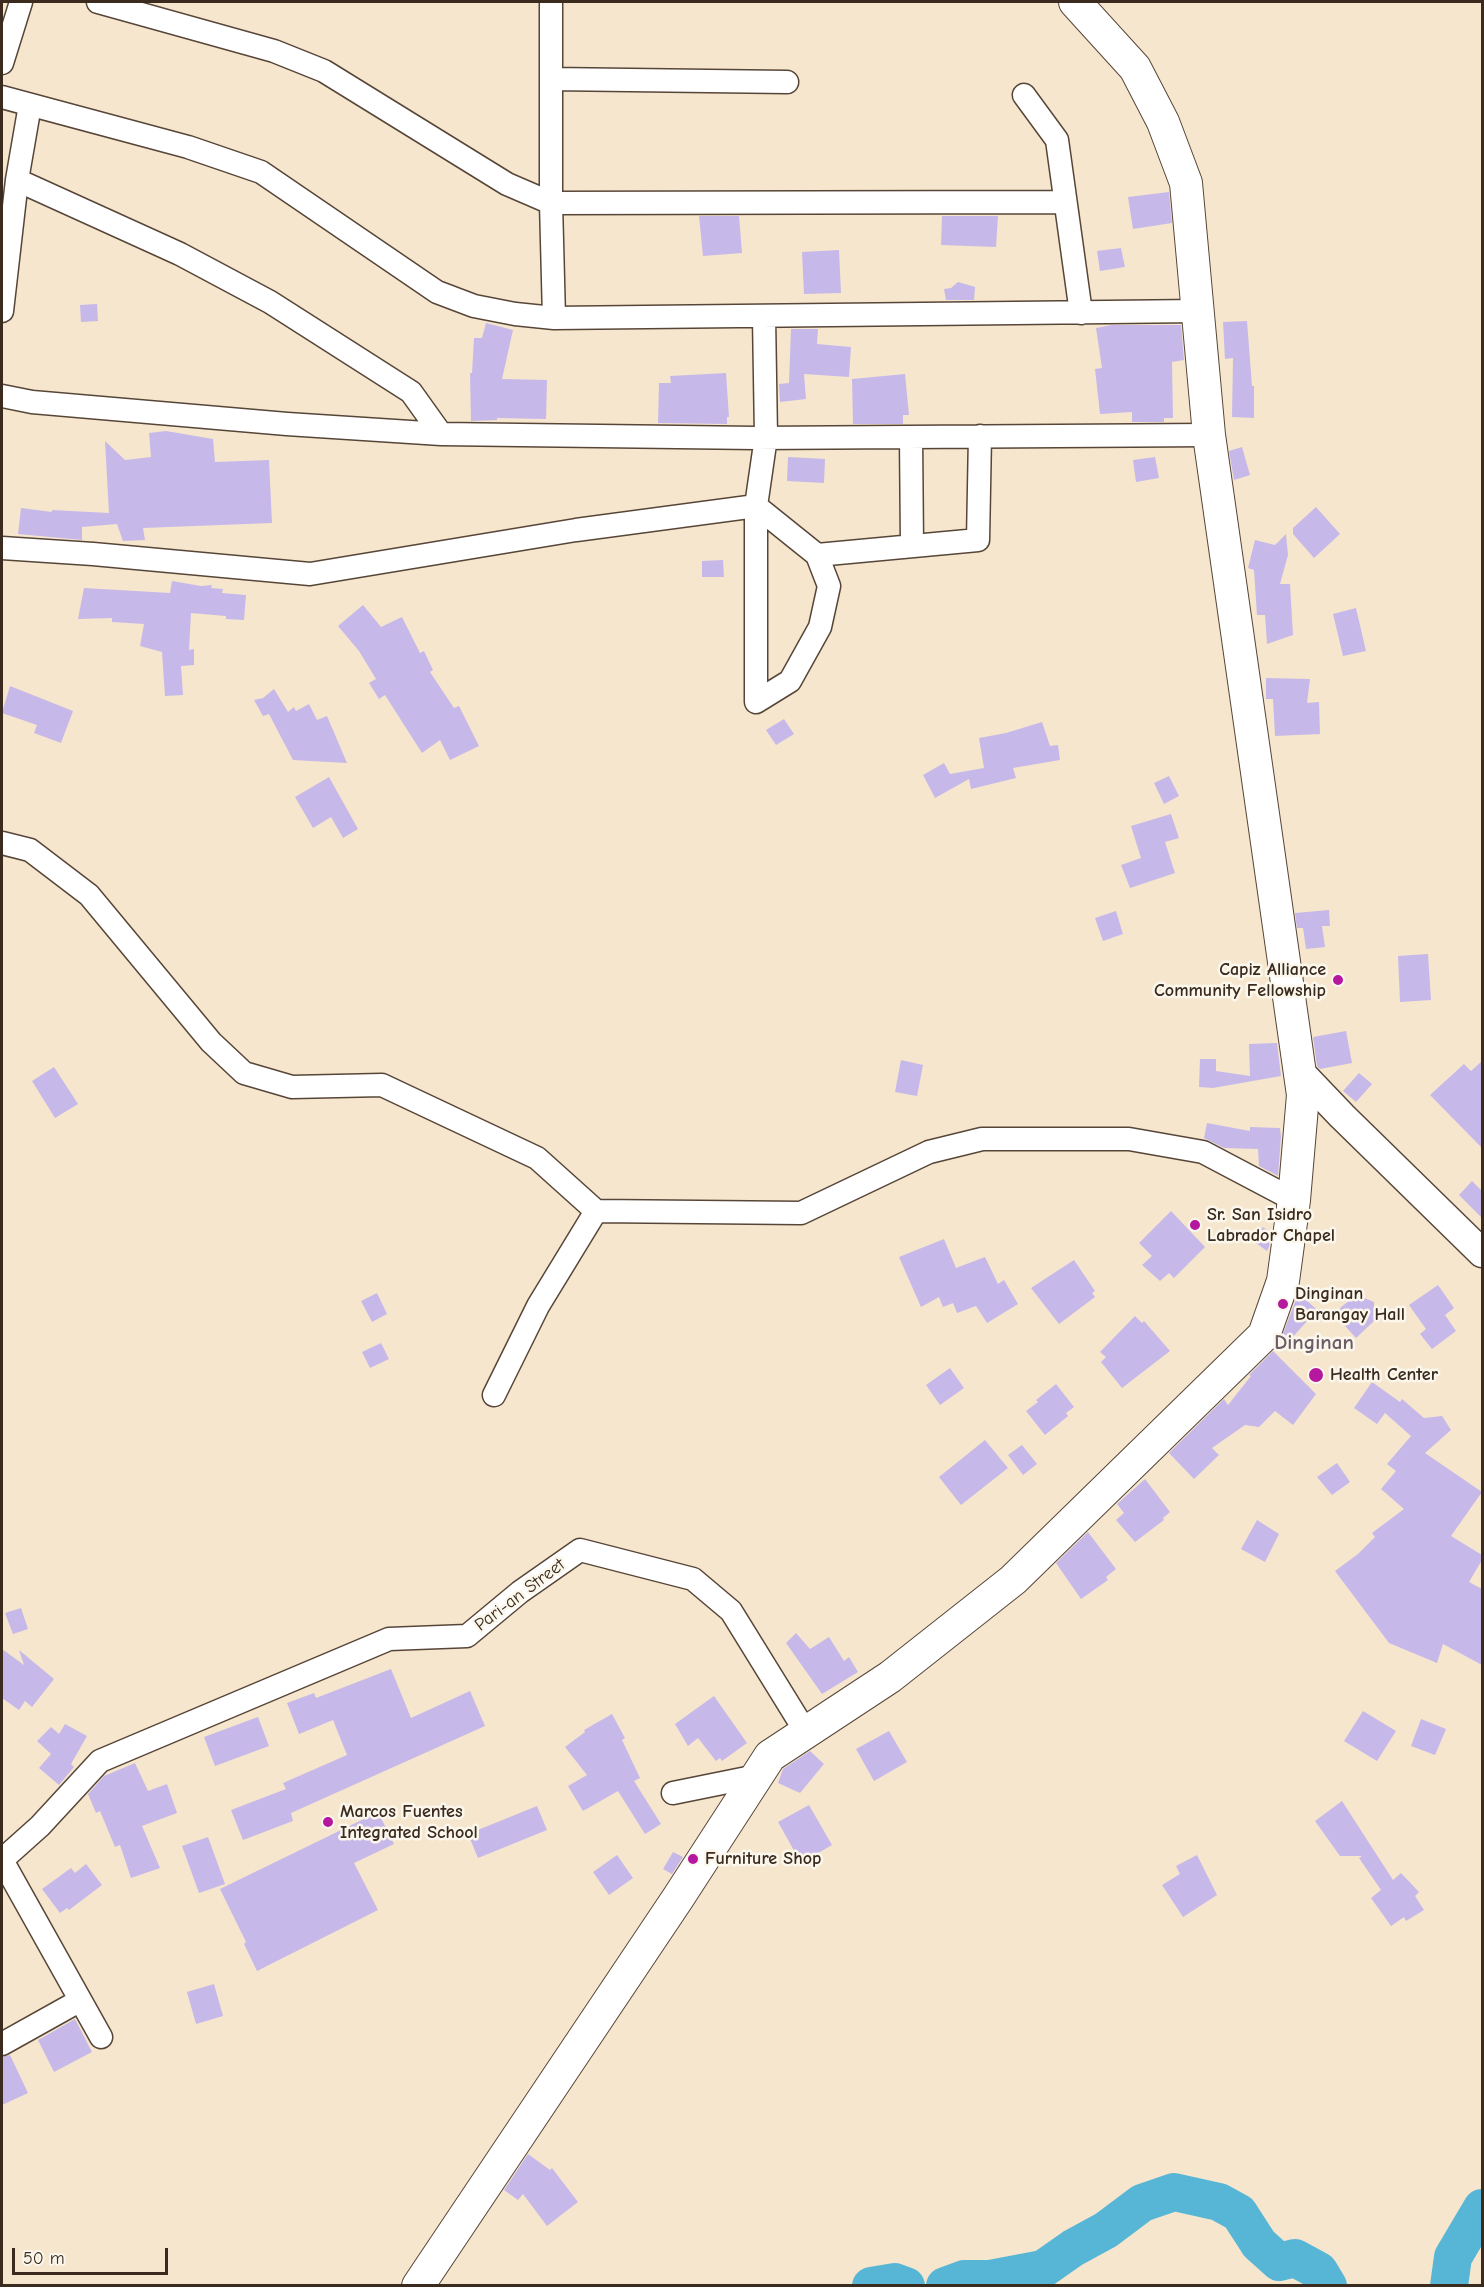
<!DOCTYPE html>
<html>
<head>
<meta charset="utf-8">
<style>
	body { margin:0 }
	#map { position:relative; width:1484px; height:2287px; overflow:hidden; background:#f6e6ce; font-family:"Comic Neue",sans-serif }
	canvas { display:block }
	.frame { position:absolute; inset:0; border:3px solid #3b2a1e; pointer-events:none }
	.scale { position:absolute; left:12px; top:2248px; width:156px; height:27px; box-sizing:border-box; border:3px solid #3b2a1e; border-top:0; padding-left:8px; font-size:18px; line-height:21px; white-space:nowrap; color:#3b2a1e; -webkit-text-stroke:4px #fbf7ec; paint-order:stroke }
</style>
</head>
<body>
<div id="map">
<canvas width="1484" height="2287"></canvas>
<div class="frame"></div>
<div class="scale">50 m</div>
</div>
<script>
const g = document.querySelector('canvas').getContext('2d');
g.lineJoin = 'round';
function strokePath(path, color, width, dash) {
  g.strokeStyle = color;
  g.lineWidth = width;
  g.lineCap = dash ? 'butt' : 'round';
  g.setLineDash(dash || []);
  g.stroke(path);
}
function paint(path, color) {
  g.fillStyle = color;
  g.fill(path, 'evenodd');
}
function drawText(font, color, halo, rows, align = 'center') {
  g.font = font + ' "Comic Neue",sans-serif';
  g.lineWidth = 5;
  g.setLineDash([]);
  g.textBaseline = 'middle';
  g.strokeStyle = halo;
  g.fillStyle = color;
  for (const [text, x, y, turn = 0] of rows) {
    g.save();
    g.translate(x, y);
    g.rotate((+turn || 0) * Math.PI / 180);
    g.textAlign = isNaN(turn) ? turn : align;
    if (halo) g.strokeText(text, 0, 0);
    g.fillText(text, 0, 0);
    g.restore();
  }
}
strokePath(new Path2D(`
	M871 2286 895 2282 906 2286
	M945 2286 964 2279H990L1043 2269 1073 2248 1106 2230 1142 2203 1174 2192 1219 2202 1239 2213 1259 2244 1279 2262 1295 2258 1319 2271 1328 2286
	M1449 2286 1453 2257 1482 2208`), '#57b6d6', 38);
paint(new Path2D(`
	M1169 192 1172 223 1133 229 1128 197Z
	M699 216H739L742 253 703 256Z
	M942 216H998L996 247 941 245Z
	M1121 248 1125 267 1100 271 1097 251Z
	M839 250 841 293 804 294 802 252Z
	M958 282 975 287 974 300H946L944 289 951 288Z
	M97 304 98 321 81 322 80 305Z
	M1247 321 1252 386H1254V418L1232 417 1233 358 1225 359 1223 322Z
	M486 323 513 330 502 379 547 380 546 419 497 418V420L471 421 470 373H472L474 338H482Z
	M1112 325H1181L1184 360 1172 362 1173 418H1164V422H1132V412L1100 414 1095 369 1102 368 1096 328Z
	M791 329H818L817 344 851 347 849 377 804 374 806 399 780 402 779 384 789 383Z
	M726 373 729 417H727V424L658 423 659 383H671L670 376Z
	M905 374 909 415H903V424H853L852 379Z
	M166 431 213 439 215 462 269 460 272 523 143 528 145 540 123 541 117 524 82 527V540L18 534 21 508 52 512V510L109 513 105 441 125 460 151 457 149 433Z
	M1242 447 1250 475 1234 480 1229 451Z
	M788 457 825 459 824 483 787 481Z
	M1155 457 1159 478 1136 482 1133 460Z
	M1316 507 1340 534 1314 558 1293 534V528Z
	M1286 534 1288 555 1280 584H1290L1293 635 1267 644 1265 615H1257L1254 570 1248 568 1255 540 1275 545Z
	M723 560 724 577H702V561Z
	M172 581 201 586 212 585 211 588 223 589 222 593 246 595 244 620 226 619V616L191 613 189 650 194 649V665L181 666 183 695 165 696 162 652 140 646 144 624 112 622V618L78 619 84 588 170 593Z
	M363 605 381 627 402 617 420 653 424 651 433 670 430 672 454 708 459 706 479 746 450 760 440 740 422 753 385 695 379 699 369 683 376 679 359 651 338 626Z
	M1356 608 1366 651 1343 656 1333 614Z
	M1266 678 1310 679 1307 703 1319 702 1320 734 1275 736 1273 699H1266Z
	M10 686 73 711 61 743 34 733 37 725 2 713Z
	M274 689 288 712 294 707 296 711 309 704 317 720 327 716 347 763 293 760 269 714 263 716 254 700 263 698Z
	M784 719 794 734 776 745 766 730Z
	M1042 722 1050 746 1058 745 1060 760 1013 768 1016 778 971 789 969 779 935 798 923 775 944 763 950 774 984 768 979 738 1006 733Z
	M1169 776 1179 796 1164 804 1154 783Z
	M329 777 358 829 343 838 331 817 313 828 295 797Z
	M1171 814 1179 838 1165 842 1175 873 1130 888 1121 865 1141 858 1131 826Z
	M1329 910 1330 926H1322L1325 947 1306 949 1303 928H1297L1295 913Z
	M1116 911 1123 934 1103 941 1095 918Z
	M1428 954 1431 1000 1400 1002 1398 956Z
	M1346 1031 1352 1063 1320 1069 1317 1066 1313 1037Z
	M1277 1043 1281 1076 1213 1088 1199 1087 1200 1059H1216V1071L1250 1076 1249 1044Z
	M901 1060 923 1065 917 1096 895 1092Z
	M1482 1061V1148L1430 1095 1464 1064 1471 1071Z
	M54 1067 78 1104 55 1118 32 1081Z
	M1359 1073 1372 1084 1356 1102 1343 1091Z
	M1207 1123 1250 1131V1127L1280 1128 1281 1137 1278 1176 1259 1166 1258 1149 1224 1148 1204 1138Z
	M1472 1181 1482 1191V1218L1459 1195Z
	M1171 1211 1205 1247 1174 1278 1169 1273 1160 1281 1142 1265 1152 1256 1139 1243Z
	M1263 1227 1271 1233 1269 1247 1267 1251 1253 1241Z
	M944 1239 956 1268 985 1257 998 1284 1004 1280 1018 1304 987 1323 976 1306 957 1313 953 1303 943 1307 939 1297 921 1307 899 1257Z
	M1074 1260 1095 1291 1092 1293 1095 1297 1059 1324 1031 1288Z
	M1438 1285 1454 1308 1445 1315 1456 1331 1432 1349 1420 1334 1426 1329 1409 1305Z
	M377 1293 387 1314 372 1322 361 1301Z
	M1301 1295 1317 1310 1290 1340 1283 1334 1295 1302Z
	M1357 1295 1374 1302V1321L1356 1338 1337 1317 1341 1307Z
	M1135 1316 1142 1323 1144 1321 1170 1351 1122 1388 1101 1362 1106 1357 1100 1352Z
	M381 1343 389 1359 370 1368 362 1352Z
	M1273 1351 1316 1394 1293 1425 1275 1411 1259 1427 1245 1425 1212 1448 1219 1455 1194 1479 1169 1453 1224 1399 1228 1405 1251 1376 1249 1375Z
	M950 1368 964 1388 940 1405 926 1385Z
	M1372 1382 1400 1402 1402 1399 1424 1418 1442 1416 1451 1430 1425 1453 1482 1492 1451 1536 1482 1555V1560L1469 1582 1482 1589V1665L1443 1644 1437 1663 1389 1643 1335 1571 1358 1554 1375 1537 1372 1533 1404 1509 1381 1489 1396 1471 1387 1464 1411 1436 1385 1413 1377 1424 1354 1408Z
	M1056 1384 1074 1407 1066 1413 1068 1416 1045 1435 1026 1411 1038 1402 1036 1400Z
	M985 1440 1008 1468 961 1505 939 1477Z
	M1022 1445 1037 1464 1023 1475 1008 1455Z
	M1337 1463 1350 1482 1332 1495 1317 1477Z
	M1145 1479 1170 1512 1163 1518 1164 1520 1135 1542 1116 1520 1124 1513 1117 1504Z
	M1257 1520 1279 1534 1265 1562 1241 1549Z
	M1088 1532 1116 1569 1106 1577 1108 1580 1081 1599 1056 1563Z
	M21 1608 28 1629 13 1634 5 1613Z
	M796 1633 810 1649 829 1637 844 1661 849 1657 858 1672 822 1694 786 1643Z
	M2 1649 24 1665 19 1650 54 1679 32 1707 25 1701 19 1710 2 1698Z
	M391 1669 411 1718 470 1691 485 1726 291 1813 293 1821 243 1840 231 1810 286 1789 283 1783 347 1755 333 1720 299 1734 287 1703 314 1693 316 1698Z
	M714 1696 747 1743 722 1761 720 1758 716 1761 698 1738 688 1746 675 1724Z
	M1363 1711 1396 1731 1377 1761 1344 1741Z
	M612 1714 625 1738 622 1740 640 1778 634 1781 661 1824 645 1834 618 1791 583 1811 568 1786 587 1775 565 1747 585 1732 584 1730Z
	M258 1717 269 1746 215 1766 204 1737Z
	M1421 1719 1446 1729 1435 1755 1411 1746Z
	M65 1724 87 1736 71 1764 74 1767 59 1785 39 1768 51 1754 37 1741 51 1727 59 1734Z
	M889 1731 907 1762 874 1781 856 1749Z
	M810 1751 824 1764 800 1793 778 1783 783 1769Z
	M135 1763 148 1791 167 1784 177 1813 142 1826 160 1868 131 1878 120 1845 115 1847 100 1811 96 1813 88 1794 104 1776Z
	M1342 1801 1393 1880 1401 1873 1419 1892 1415 1896 1424 1910 1406 1921 1404 1917 1391 1926 1371 1898 1381 1890 1359 1858 1362 1856H1340L1315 1821Z
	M809 1805 832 1845 801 1863 778 1822Z
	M537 1806 547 1830 478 1858 468 1834Z
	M378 1812 394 1844 354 1863 378 1910 257 1971 244 1944 246 1942 220 1889Z
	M208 1837 225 1884 199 1893 182 1846Z
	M673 1852 683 1857 672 1874 663 1869Z
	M617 1855 633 1878 609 1895 593 1872Z
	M1197 1855 1217 1895 1183 1917 1162 1885 1180 1874 1176 1866Z
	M86 1864 102 1885 69 1910 67 1908 60 1913 42 1889 71 1868 75 1873Z
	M214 1984 223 2016 196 2024 187 1992Z
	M75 2019 92 2052 54 2072 38 2040Z
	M10 2055 28 2093 2 2105V2057Z
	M528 2154 550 2170 552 2168 578 2202 547 2226 523 2194 518 2200 504 2190Z`), '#c6b9e9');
const minor = new Path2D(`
	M98 2 274 51 324 71 507 184 551 203 1064 202
	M551 2V203L554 318
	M2 63 21 2
	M551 79 787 82
	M1024 95 1057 140 1081 313
	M2 97 188 147 261 172 437 292 474 306 515 314 554 318 1199 311
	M17 180 180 254 270 302 411 392 441 434
	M2 311 17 180 30 105
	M2 396 32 402 287 424 441 434 756 438 1209 435
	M911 437 912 546
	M756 506 817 555 829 586 820 627 790 681 756 702Z
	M2 548 93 554 310 574 576 530 756 506 766 437 764 317
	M817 555 978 540 980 436
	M2 843 30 850 89 895 211 1042 244 1073 292 1087 382 1085 537 1158 596 1211 801 1213 929 1152 982 1139H1129L1203 1152 1294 1200
	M494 1395 538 1306 596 1211
	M673 1793 757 1776
	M101 2037 2 1860 40 1826 100 1761 389 1639 467 1636 520 1592 580 1550 693 1579 731 1611 807 1734
	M2 2044 79 2001`);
const tertiary = new Path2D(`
	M1299 1071 1342 1116 1482 1253`);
const secondary = new Path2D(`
	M418 2286 678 1898 770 1756 890 1677 1013 1580 1264 1335 1283 1281 1294 1200 1303 1095 1209 435 1186 183 1163 122 1135 68 1075 2`);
strokePath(minor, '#574638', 25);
strokePath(tertiary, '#574638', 31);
strokePath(secondary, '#574638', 34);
strokePath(minor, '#fff', 22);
strokePath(tertiary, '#fff', 28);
strokePath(secondary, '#fff', 32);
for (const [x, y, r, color] of [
	[1338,980,6,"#b5179e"],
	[1195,1225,6,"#b5179e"],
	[1283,1304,6,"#b5179e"],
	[1316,1375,8,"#b5179e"],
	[328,1822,6,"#b5179e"],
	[693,1859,6,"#b5179e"]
]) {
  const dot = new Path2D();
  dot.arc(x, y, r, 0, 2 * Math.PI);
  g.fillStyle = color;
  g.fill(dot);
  strokePath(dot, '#fbf7ec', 2);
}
drawText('bold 18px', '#3b2a1e', '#fbf7ec', [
	["Capiz Alliance",1326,970,"right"],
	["Community Fellowship",1326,991,"right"],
	["Sr. San Isidro",1207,1215],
	["Labrador Chapel",1207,1236],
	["Dinginan",1295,1294],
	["Barangay Hall",1295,1315],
	["Health Center",1330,1375],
	["Marcos Fuentes",340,1812],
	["Integrated School",340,1833],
	["Furniture Shop",705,1859]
], 'left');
drawText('18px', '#3b2a1e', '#fbf7ec', [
	["Pari-an Street",520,1595,-37]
]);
drawText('bold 21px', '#6c5c65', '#fbf7ec', [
	["Dinginan",1314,1343]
]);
</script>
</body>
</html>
